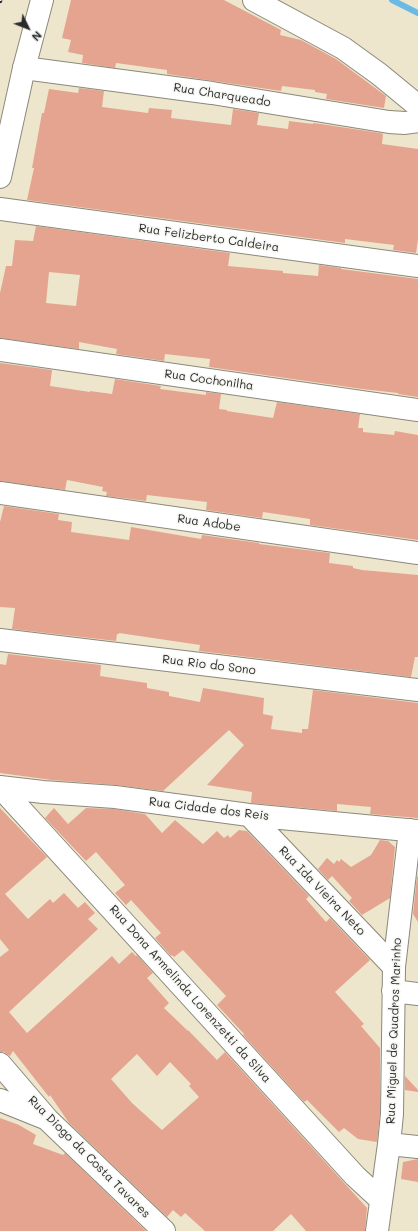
<!DOCTYPE html>
<html>
<head>
<meta charset="utf-8">
<style>
	body { margin:0 }
	#map { position:relative; width:418px; height:1231px; overflow:hidden; background:#ede6cc; font-family:Mali,sans-serif }
	canvas { display:block }
	.north { position:absolute; left:8px; top:8px; width:40px; height:40px; -webkit-text-stroke:3px #f6f6f2; paint-order:stroke; rotate:133deg; font-size:11px; font-weight:700; line-height:16px; text-align:center; color:#2b2b2b }
	.north::after { content:''; display:block; margin:auto; width:14px; height:18px; background:#2b2b2b; clip-path:polygon(50% 0,100% 100%,50% 72%,0 100%) }
</style>
</head>
<body>
<div id="map">
<canvas width="418" height="1231"></canvas>
<div class="north">N</div>
</div>
<script>
const g = document.querySelector('canvas').getContext('2d');
g.lineJoin = 'round';
function strokePath(path, color, width, dash) {
  g.strokeStyle = color;
  g.lineWidth = width;
  g.lineCap = dash ? 'butt' : 'round';
  g.setLineDash(dash || []);
  g.stroke(path);
}
function paint(path, color) {
  g.fillStyle = color;
  g.fill(path, 'evenodd');
}
function drawText(font, color, halo, rows, align = 'center') {
  g.font = font + ' Mali,sans-serif';
  g.lineWidth = 3;
  g.setLineDash([]);
  g.textBaseline = 'middle';
  g.strokeStyle = halo;
  g.fillStyle = color;
  for (const [text, x, y, turn = 0] of rows) {
    g.save();
    g.translate(x, y);
    g.rotate((+turn || 0) * Math.PI / 180);
    g.textAlign = isNaN(turn) ? turn : align;
    if (halo) g.strokeText(text, 0, 0);
    g.fillText(text, 0, 0);
    g.restore();
  }
}
strokePath(new Path2D(`
	M392 0 418 13`), '#6bb9e5', 6);
paint(new Path2D(`
	M71 0H224L281 30 280 35 301 40 336 59 386 96 384 108 326 99 327 94 315 92V90L282 86 281 91 167 74V70L116 63 115 68 82 63 83 55 68 52 71 40 62 38Z
	M79 88 104 91 102 107 148 113 149 108 172 110 171 118 231 125 233 109 259 113 257 125 288 129 289 121 313 124V123L321 124 380 133 383 134 382 144 418 149V239L416 253 393 250 394 245 345 239V243L27 200 34 168H32L42 113H44L49 89 78 93Z
	M36 226 230 253 228 266 283 271V273L318 276 319 265 341 268V269L418 279V397L398 394V393L362 389 209 367 210 359 165 354 164 361 116 354 117 349 79 342V349L0 338V293L6 266H12L15 240 33 241ZM49 272 80 275 76 306 46 303Z
	M0 363 52 370 50 386 90 392V391L112 394 115 379 161 386 160 389 206 395V392L221 394 219 409 227 410V411L273 418 277 402 360 414 358 428H363V432L394 435 395 431 418 435V540L310 525V519L263 512 262 518 206 510 207 502 147 495 146 501 106 496 107 492 102 491 103 487 67 480 65 490 0 481Z
	M4 506 59 514 58 520 72 522 71 532 129 540 131 527 201 539 202 535 259 543V544L330 553 329 563 353 566V568L362 570 418 575V657H415L411 677 199 651 200 645 119 633V634H117L116 641 12 629 15 608 0 607V522Z
	M8 654 101 665 100 676 147 683V688L169 692V696L200 702 203 688 264 698 263 714 273 716 271 729 302 733V729H308L313 690 418 703V818L370 814 371 807 337 804V811L251 803 252 792 207 785 244 745 229 730 163 791 116 785 52 780 0 773V664L6 665Z
	M0 808 47 857 5 894 28 919 50 899 53 903 64 893 78 908 85 902 95 913 88 919 98 929 9 1012 27 1033 112 956 119 964 132 952 136 956 137 955 153 973 147 978 169 1003 164 1008 188 1031V1030L217 1060 225 1052 367 1208 365 1231H306L291 1214 273 1231H205L185 1213 181 1217 173 1210 167 1217 69 1123 50 1095 49 1097 13 1051 10 1056 4 1052H0V957L9 950 0 939ZM137 1054 157 1076 170 1062 191 1084 189 1086 199 1097 162 1130 132 1103 111 1079Z
	M54 808 68 824 86 808 114 809 145 814 162 833 175 820 203 844 217 831 224 838 228 835 230 838 239 830 247 831 309 896 306 899 326 922 330 918 370 960 335 992 364 1024 361 1026 380 1048V1113L377 1142 358 1139 344 1128 339 1132 307 1100 304 1102 243 1035 244 1034 217 1005 226 996 183 950 174 957 172 955 171 956 155 938 161 933 131 900 126 905 115 893 125 885 96 852 86 861 45 818Z
	M380 840 388 841 395 847 390 898 362 915 349 901 352 898 332 876 328 880 318 869 327 858 334 864 337 860 339 862 341 859 351 867 371 855Z
	M417 876 418 877V922L413 914Z
	M405 1076 418 1090V1092L405 1090Z
	M0 1118 19 1125 36 1135 33 1144 63 1155 65 1153 146 1231H0Z
	M418 1159V1182L401 1179 403 1162Z`), '#e5a48f');
const minor = new Path2D(`
	M254 0 343 48 379 74 418 106
	M24 68 212 93 389 122 405 123 418 121
	M0 209 418 266
	M0 350 418 410
	M0 493 418 553
	M0 640 418 690
	M0 787 355 1176 381 1200
	M0 787 43 792 115 797 249 815 418 831
	M249 815 394 967
	M393 991 418 994
	M0 1064 48 1120 164 1231
	M0 1100 45 1118
	M389 1144 418 1147
	M377 1231 389 1144 392 1114 394 967 410 830`);
const tertiary = new Path2D(`
	M0 177 24 68 42 0`);
strokePath(minor, '#8c887c', 24);
strokePath(tertiary, '#8c887c', 24);
strokePath(minor, '#fff', 22);
strokePath(tertiary, '#fff', 22);
const rail = new Path2D(`
	M0 1V0`);
strokePath(rail, '#2b2b2b', 4.5);
strokePath(rail, '#f6f6f2', 3, [9]);
drawText('12px', '#2b2b2b', '#f6f6f2', [
	["Rua Charqueado",222,95,9],
	["Rua Felizberto Caldeira",209,238,8],
	["Rua Cochonilha",209,380,8],
	["Rua Adobe",209,523,8],
	["Rua Rio do Sono",209,665,7],
	["Rua Cidade dos Reis",209,809,7],
	["Rua Ida Vieira Neto",322,891,46],
	["Rua Dona Armelinda Lorenzetti da Silva",190,994,48],
	["Rua Miguel de Quadros Marinho",394,1031,-88],
	["Rua Diogo da Costa Tavares",89,1157,45]
]);
</script>
</body>
</html>
